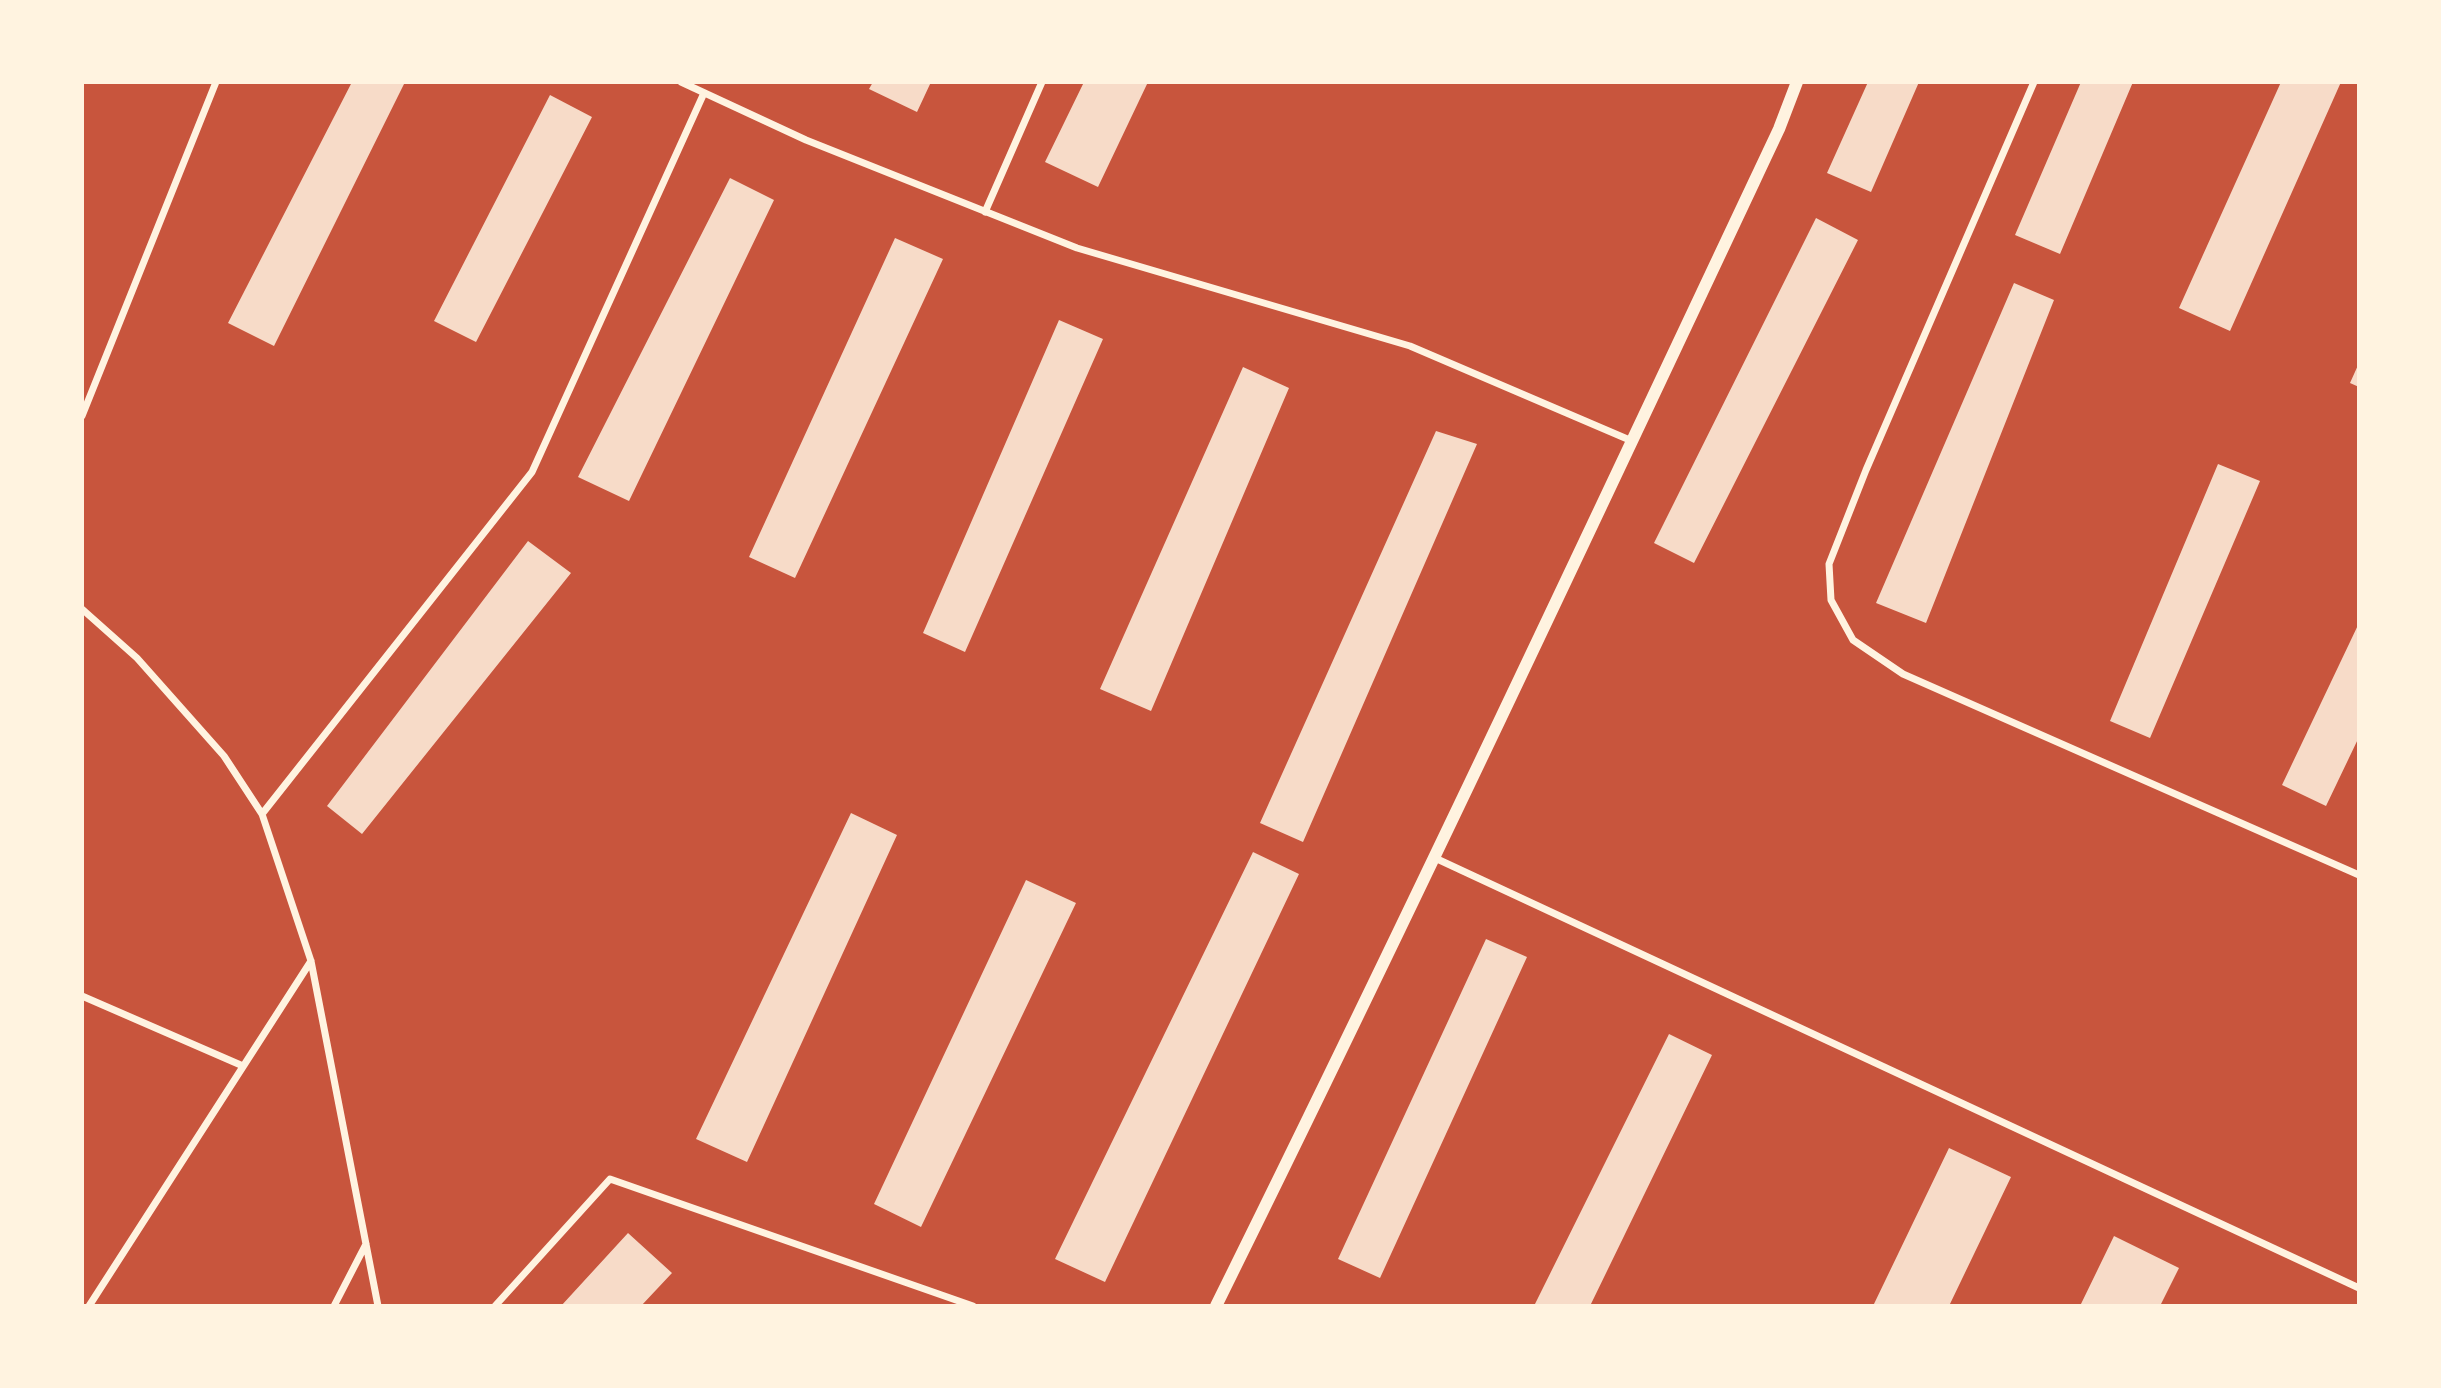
<!DOCTYPE html>
<html>
<head>
<meta charset="utf-8">
<style>
	body { margin:0 }
	#map { position:relative; width:2441px; height:1388px; overflow:hidden; background:#c8553d; font-family:Rubik,sans-serif }
	canvas { display:block }
	.frame { position:absolute; inset:0; border:84px solid #fff3e0; pointer-events:none }
</style>
</head>
<body>
<div id="map">
<canvas width="2441" height="1388"></canvas>
<div class="frame"></div>
</div>
<script>
const g = document.querySelector('canvas').getContext('2d');
g.lineJoin = 'round';
function paint(path, color) {
  g.fillStyle = color;
  g.fill(path, 'evenodd');
}
function strokePath(path, color, width, dash) {
  g.strokeStyle = color;
  g.lineWidth = width;
  g.lineCap = dash ? 'butt' : 'round';
  g.setLineDash(dash || []);
  g.stroke(path);
}
paint(new Path2D(`
	M352 82H405L274 346 228 323Z
	M873 82H931L917 112 869 89Z
	M1084 82H1148L1098 187 1045 162Z
	M1868 82H1919L1871 192 1827 173Z
	M2081 82H2133L2060 254 2015 235Z
	M2281 82H2341L2230 331 2179 308Z
	M550 95 592 117 476 342 434 321Z
	M730 178 774 200 629 501 578 477Z
	M1816 218 1858 240 1694 563 1654 543Z
	M895 238 943 259 795 578 749 557Z
	M2014 283 2054 300 1926 623 1876 603Z
	M1059 320 1103 339 965 652 923 633Z
	M2359 363V387L2350 383Z
	M1243 367 1289 388 1151 711 1100 689Z
	M1436 431 1477 444 1303 842 1260 823Z
	M2218 464 2260 481 2150 738 2110 721Z
	M528 541 571 573 362 834 327 806Z
	M2359 623V737L2326 806 2282 785Z
	M851 813 897 835 747 1162 696 1139Z
	M1253 852 1299 874 1105 1282 1055 1259Z
	M1026 880 1076 903 921 1227 874 1204Z
	M1486 939 1527 957 1380 1278 1338 1259Z
	M1669 1034 1712 1055 1590 1306H1534Z
	M1949 1148 2011 1177 1949 1306H1873Z
	M628 1233 672 1273 641 1306H561Z
	M2114 1236 2179 1268 2160 1306H2080Z`), '#f7dbc8');
strokePath(new Path2D(`
	M681 82 806 140 1077 248 1410 346 1632 441
	M2034 82 1866 470 1829 564 1831 600 1853 640 1903 674 2359 875
	M985 212 1042 82
	M82 416 216 82
	M82 609 137 658 224 756 262 814 311 961 378 1306
	M262 814 532 472 704 93
	M1435 858 2359 1288
	M82 996 243 1066
	M89 1306 311 961
	M334 1306 366 1244
	M495 1306 610 1179 973 1306`), '#fff3e0', 7);
strokePath(new Path2D(`
	M1216 1306C1409 916 1594 522 1779 129L1797 82`), '#fff3e0', 12);
</script>
</body>
</html>
